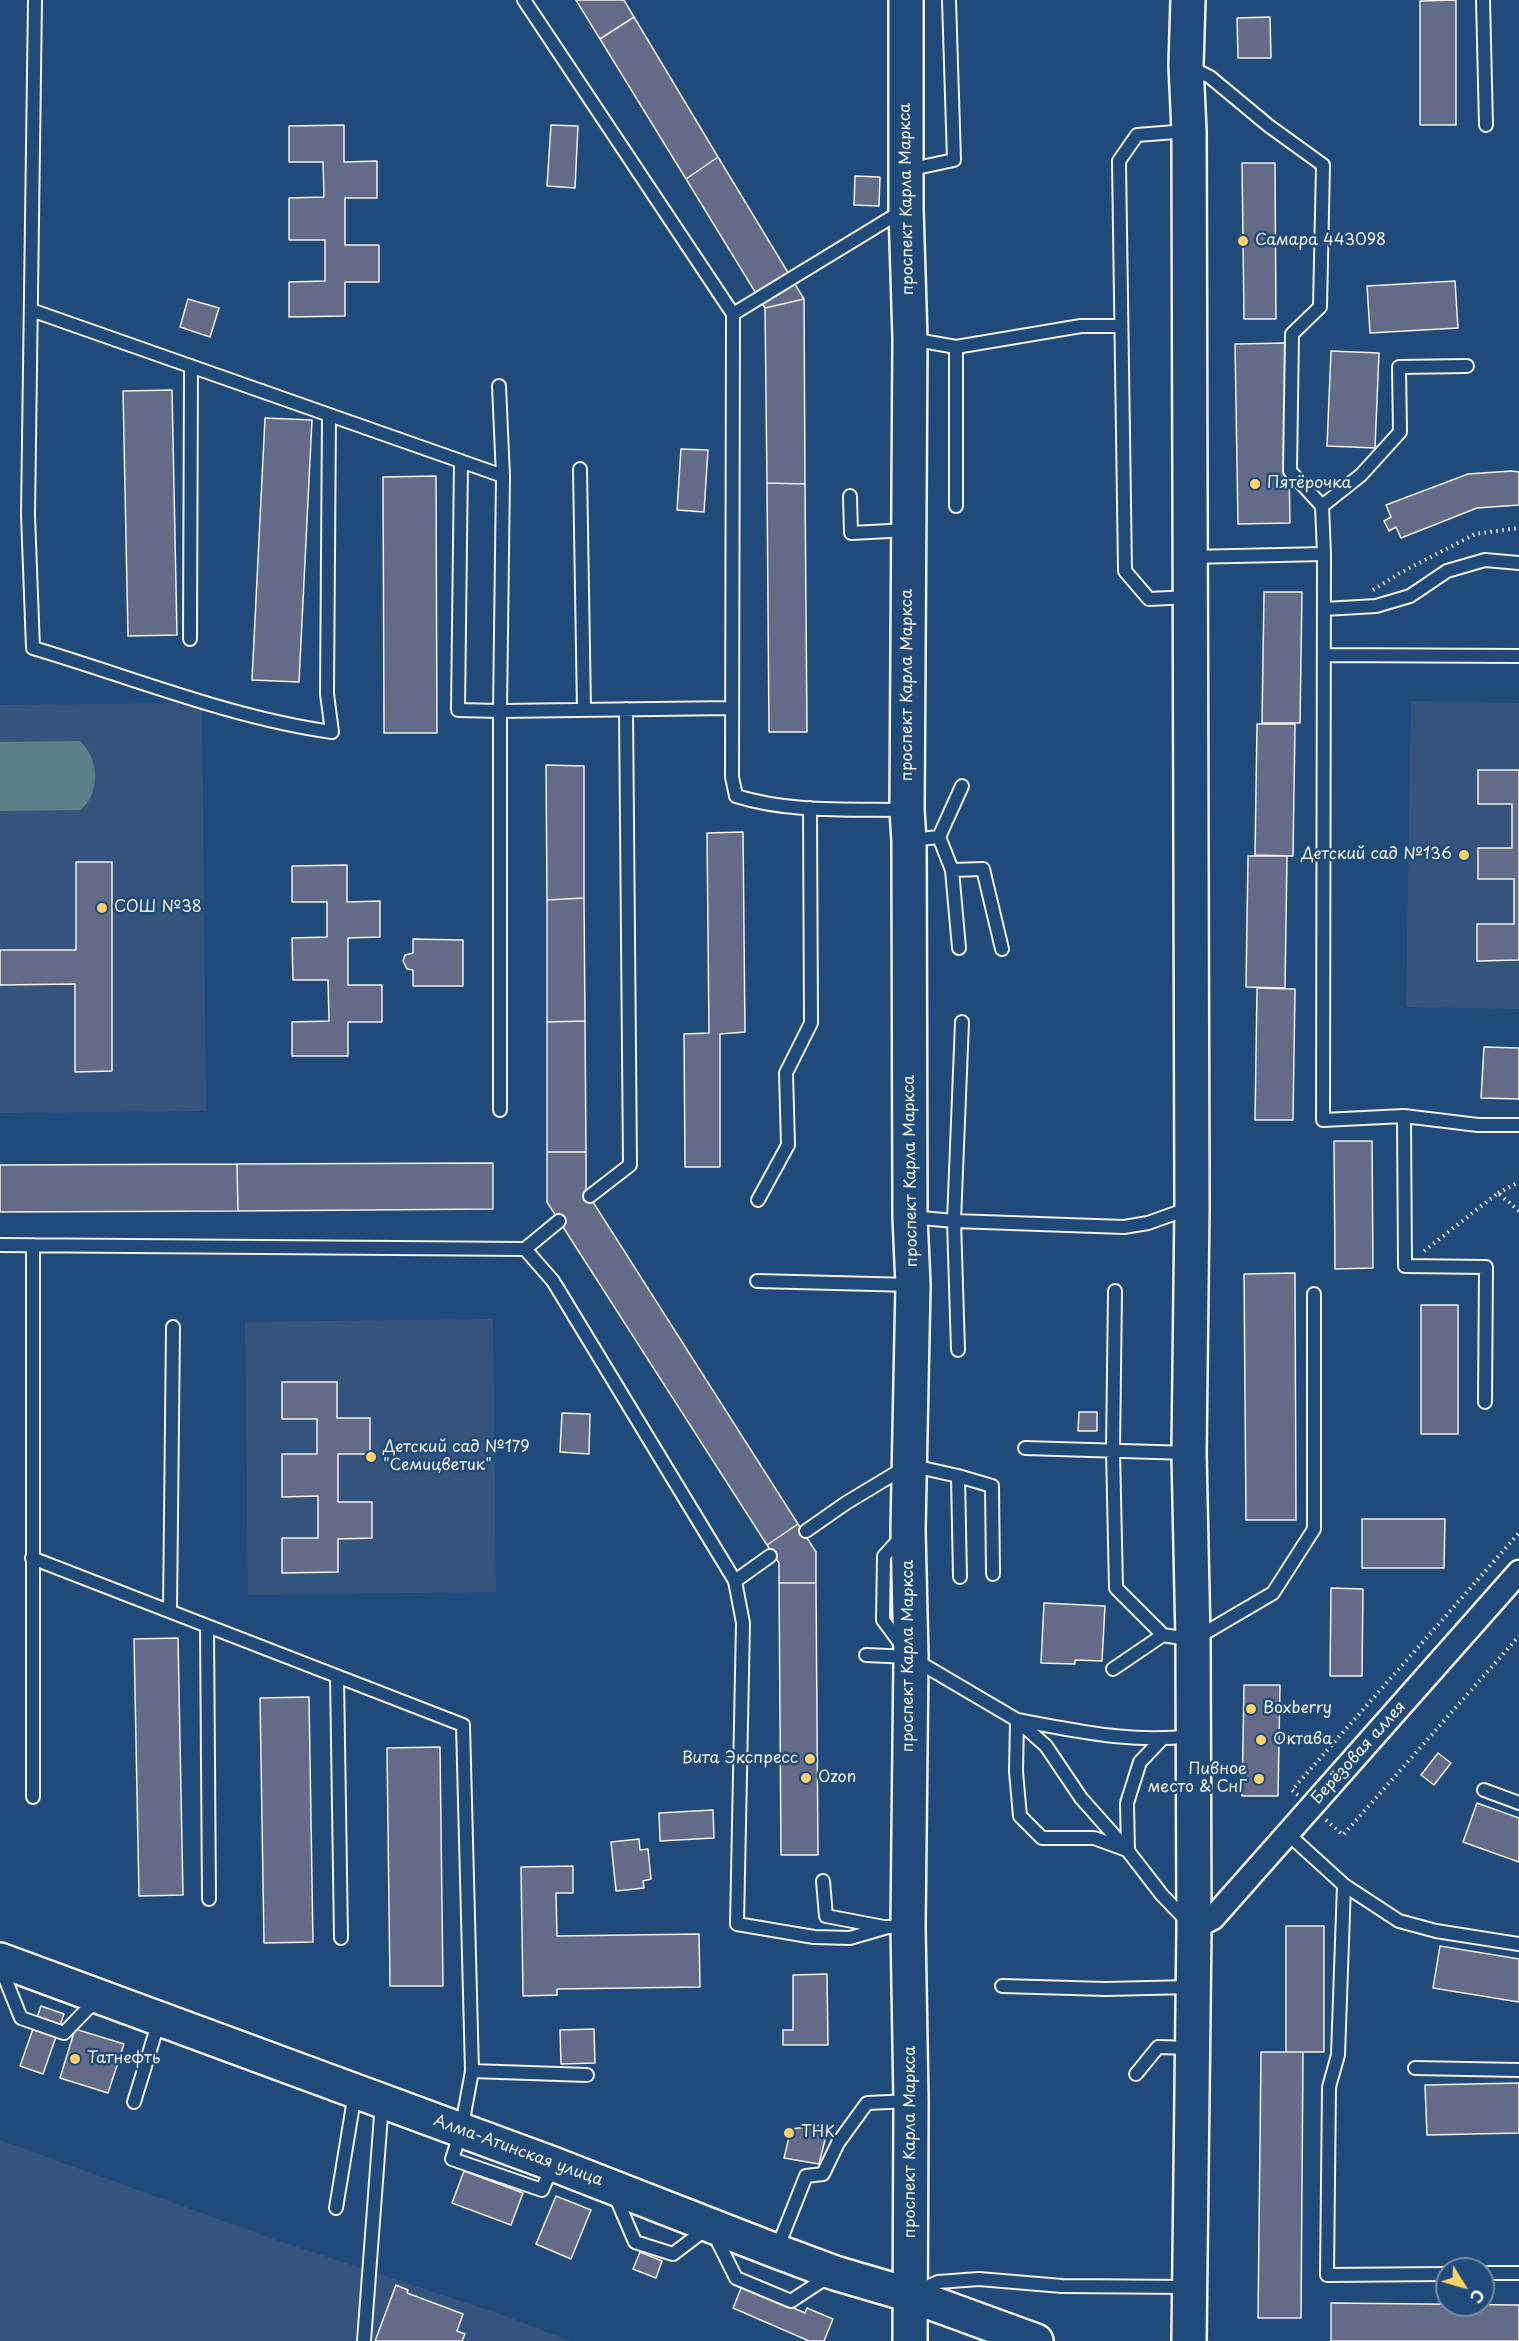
<!DOCTYPE html>
<html>
<head>
<meta charset="utf-8">
<style>
	body { margin:0 }
	#map { position:relative; width:1519px; height:2341px; overflow:hidden; background:#1f4a7a; font-family:"Playpen Sans",sans-serif }
	canvas { display:block }
	.north { position:absolute; left:1435px; top:2257px; width:60px; height:60px; box-sizing:border-box; background:#1f4a7a; border:2px solid #748da6; border-radius:50%; rotate:127deg; font-size:16px; font-weight:700; line-height:24px; text-align:center; color:#f4f1e8 }
	.north::after { content:''; display:block; margin:auto; width:21px; height:27px; background:#ffd166; clip-path:polygon(50% 0,100% 100%,50% 72%,0 100%) }
</style>
</head>
<body>
<div id="map">
<canvas width="1519" height="2341"></canvas>
<div class="north">С</div>
</div>
<script>
const g = document.querySelector('canvas').getContext('2d');
g.lineJoin = 'round';
function paint(path, color) {
  g.fillStyle = color;
  g.fill(path, 'evenodd');
}
function strokePath(path, color, width, dash) {
  g.strokeStyle = color;
  g.lineWidth = width;
  g.lineCap = dash ? 'butt' : 'round';
  g.setLineDash(dash || []);
  g.stroke(path);
}
function drawText(font, color, halo, rows, align = 'center') {
  g.font = font + ' "Playpen Sans",sans-serif';
  g.lineWidth = 5;
  g.setLineDash([]);
  g.textBaseline = 'middle';
  g.strokeStyle = halo;
  g.fillStyle = color;
  for (const [text, x, y, turn = 0] of rows) {
    g.save();
    g.translate(x, y);
    g.rotate((+turn || 0) * Math.PI / 180);
    g.textAlign = isNaN(turn) ? turn : align;
    if (halo) g.strokeText(text, 0, 0);
    g.fillText(text, 0, 0);
    g.restore();
  }
}
paint(new Path2D(`
	M1411 701 1519 703V1009L1406 1007Z
	M202 703 206 1111 0 1113V705Z
	M493 1319 496 1592 248 1595 245 1322Z
	M0 2140 276 2240 503 2315 570 2341H0Z`), '#34547e');
paint(new Path2D(`
	M80 741C99 758 101 794 80 810L0 811V742Z`), '#5a8187');
const building = new Path2D(`
	M576 0H624L634 17 600 39Z
	M1456 0V125H1420V1Z
	M634 17 718 157 686 179 600 39Z
	M1270 17 1271 58H1238L1237 18Z
	M344 125V162L377 161V198H345V245H379V282H345V316L289 317V282L325 281V240H289V198L324 197 323 162H289V126Z
	M551 125 578 126 575 188 547 186Z
	M718 157 804 299 765 308 686 179Z
	M1242 163H1275L1276 319H1244Z
	M855 176 880 177 879 206 854 205Z
	M1455 281 1458 328 1370 333 1367 286Z
	M188 299 219 308 210 337 180 327Z
	M804 299 805 484 767 483 765 308Z
	M1287 343 1290 523 1238 524 1235 344Z
	M1331 351 1379 353 1375 448 1327 446Z
	M172 390 177 635 128 636 123 391Z
	M265 418 312 420 299 682 252 680Z
	M681 449 708 450 704 512 677 510Z
	M1511 471 1519 472V505L1477 508 1401 538 1396 527 1389 531 1384 521 1391 517 1386 505 1468 474Z
	M436 476 437 733H384L383 477Z
	M767 483 805 484 807 732H769Z
	M1264 592H1302L1300 723H1262Z
	M1257 724H1295L1293 856 1255 855Z
	M546 765 584 766V898L547 900Z
	M1478 770H1519V960L1477 961V924H1514V879H1478V848H1512V804H1478Z
	M743 832 745 1032 720 1034V1167H685L684 1034 709 1033 707 833Z
	M1248 856H1287L1285 988 1246 987Z
	M76 862H112V1071L75 1072V984L0 985V950H76Z
	M347 865V902L380 901V937L348 938V985H382V1022H348V1056H292V1022L329 1021 328 980H293L292 938 327 937V902H292V866Z
	M584 898 585 1021 547 1022V900Z
	M413 939 463 940V986H413V970L407 969 403 961 405 955 413 953Z
	M1257 988 1295 989 1293 1120H1255Z
	M585 1021 586 1152H547V1022Z
	M1484 1047 1519 1048V1099L1481 1098Z
	M1334 1141H1372L1373 1268 1335 1269Z
	M547 1152H586V1191L798 1524 767 1545 547 1202Z
	M493 1163V1209L238 1211 237 1164Z
	M237 1164 238 1211 0 1212V1165Z
	M1295 1273 1296 1520H1246L1244 1274Z
	M1421 1305H1458V1434H1421Z
	M282 1382H337V1418H370V1454H338V1502H372V1538L338 1539V1572L282 1573V1538H318V1496L282 1497V1454H317V1419H282Z
	M1079 1412H1097V1431H1078Z
	M562 1413 590 1414 589 1454 560 1452Z
	M1362 1519H1445L1444 1568H1362Z
	M798 1524 816 1552V1583H779V1563L767 1545Z
	M779 1583H816L818 1855H781Z
	M1331 1588 1363 1589 1362 1676H1330Z
	M1044 1603 1105 1606 1102 1661 1075 1660V1664L1041 1663Z
	M178 1638 183 1895 139 1896 134 1639Z
	M1244 1685H1280L1278 1796H1242Z
	M309 1697 313 1942 264 1943 260 1698Z
	M440 1747 443 1986H390L387 1748Z
	M1438 1753 1451 1763 1434 1785 1421 1775Z
	M1477 1803 1519 1818V1862L1463 1842Z
	M713 1810 714 1838 660 1841 659 1813Z
	M639 1839 640 1850 648 1849 651 1879 643 1881 644 1888 616 1891 611 1842Z
	M573 1866V1893H556L557 1936 699 1934 700 1987 557 1989V1995L523 1996 521 1867Z
	M1286 1926H1324V2052H1286Z
	M1440 1946 1519 1959V2002L1433 1988Z
	M827 1974 828 2045H783V2030H793V1975Z
	M41 2006 64 2014 43 2074 20 2066Z
	M75 2029 124 2044 108 2093 60 2078Z
	M594 2029 595 2063 561 2064 560 2030Z
	M1261 2052H1303L1301 2318H1258Z
	M1519 2083V2133L1427 2135 1425 2085Z
	M829 2124 819 2164 784 2158 791 2129Z
	M464 2171 523 2193 511 2225 452 2203Z
	M556 2196 591 2210 571 2259 536 2244Z
	M640 2252 662 2261 656 2278 633 2269Z
	M396 2285 408 2290 407 2293 463 2314 457 2331 465 2334 462 2341H375Z
	M742 2286 805 2313 807 2308 833 2319 824 2341H809L733 2308Z
	M1331 2303 1519 2305V2341H1331Z`);
paint(building, '#646b88');
strokePath(building, '#f4f1e8', 1.5);
const lane = new Path2D(`
	M35 0 28 515 33 648C131 677 231 718 332 732L327 694 329 415
	M524 0 733 314 732 777 736 796C790 813 850 809 906 810
	M1483 0 1486 125
	M1190 67 1210 77 1269 126 1323 165 1320 307 1292 334 1290 471 1322 506 1324 554 1323 1120 1404 1116 1405 1266 1486 1267 1485 1402
	M1188 131 1137 135 1119 161 1125 571 1149 599 1189 597
	M907 170 954 160 949 0
	M31 310 503 476
	M733 314 902 211
	M911 339 956 347V506
	M956 347 1081 326H1121
	M499 386 503 476 500 711V1110
	M461 461 458 710 500 711 732 708
	M580 469 584 710
	M850 496 851 533 908 530
	M1322 506 1361 475 1400 432 1399 367 1467 366
	M1190 557 1324 554
	M1324 609 1376 606 1410 596 1447 571 1485 560 1519 563
	M190 639 191 366
	M1324 655 1519 656
	M939 837 962 786
	M910 840 939 837 952 870 959 948
	M952 870 983 869 1002 949
	M1404 1116 1478 1125H1519
	M590 1196 630 1165 626 709
	M758 1200 788 1145 786 1073 811 1023 810 808
	M911 1217 954 1221 1124 1227 1148 1223 1190 1208
	M0 1245 525 1249 553 1281 735 1581 743 1623 737 1924 814 1937 850 1938 888 1927 907 1926
	M525 1249 559 1221
	M757 1281 912 1285
	M1115 1291 1113 1450 1116 1588 1163 1635 1193 1640 1273 1593 1314 1529V1294
	M958 1350 954 1221 962 1022
	M1025 1448 1188 1453
	M958 1476 992 1486 993 1574
	M806 1531 846 1503 909 1465 958 1476 960 1577
	M903 1535 884 1556 883 1620 903 1647
	M32 1558 463 1725 472 2071 461 2131 452 2159 542 2190 553 2165
	M735 1581 770 1556
	M170 1611 173 1327
	M207 1626 209 1899
	M866 1655 910 1657
	M915 1660 1017 1720 1046 1746 1081 1798 1128 1851 1162 1895 1188 1922
	M1113 1669 1163 1635
	M337 1676 341 1938
	M1484 1790 1519 1803
	M33 1797V1245
	M1287 1833 1344 1885 1399 1921 1436 1931 1519 1944
	M1127 1850 1094 1838H1042L1020 1816 1016 1772 1017 1720C1074 1730 1132 1744 1191 1736
	M1128 1851 1127 1803 1140 1762 1161 1740
	M823 1881 826 1916 884 1927
	M1344 1885 1338 2055 1329 2087 1327 2275 1447 2274
	M0 1966 21 2018 64 2033 97 1999
	M1002 1986 1106 1989 1191 1987
	M1415 2068 1519 2070
	M472 2071 587 2075
	M1136 2074 1158 2047 1191 2048
	M134 2102 159 2021
	M614 2193 635 2242 673 2254 710 2226 736 2278 791 2301 829 2276
	M336 2208 355 2093
	M777 2249 806 2176 823 2174 838 2143 867 2103 910 2101
	M1483 2273H1519
	M918 2291 938 2282 979 2279 1062 2286 1189 2287
	M364 2341 382 2102`);
const street = new Path2D(`
	M1194 1928 1213 1918 1519 1572`);
const secondary = new Path2D(`
	M906 0V209L910 339 907 810 909 841 910 1217 913 1285 908 1530 911 1657 908 1926 911 2101 910 2341
	M1188 0 1186 65 1189 131 1192 1207 1189 1453 1193 1640 1194 1928 1189 2341
	M0 1960 553 2164 776 2251 835 2273 910 2295 1036 2341`);
strokePath(lane, '#f4f1e8', 16);
strokePath(street, '#f4f1e8', 27);
strokePath(secondary, '#f4f1e8', 38);
strokePath(new Path2D(`
	M1373 590 1400 573 1475 534 1519 528
	M1498 1193 1519 1182
	M1424 1251 1498 1193 1519 1211
	M1298 1795 1292 1790 1519 1533
	M1326 1820 1343 1835 1519 1636`), '#f4f1e8', 4, [1.5, 4.5]);
strokePath(lane, '#1f4a7a', 12);
strokePath(street, '#1f4a7a', 22);
strokePath(secondary, '#1f4a7a', 33);
for (const [x, y, r, color] of [
	[1243,241,6,"#ffd166"],
	[1255,484,6,"#ffd166"],
	[1464,855,6,"#ffd166"],
	[102,908,6,"#ffd166"],
	[371,1457,6,"#ffd166"],
	[1251,1709,6,"#ffd166"],
	[1261,1740,6,"#ffd166"],
	[810,1759,6,"#ffd166"],
	[806,1778,6,"#ffd166"],
	[1259,1779,6,"#ffd166"],
	[75,2059,6,"#ffd166"],
	[789,2133,6,"#ffd166"]
]) {
  const dot = new Path2D();
  dot.arc(x, y, r, 0, 2 * Math.PI);
  g.fillStyle = color;
  g.fill(dot);
  strokePath(dot, '#1f4a7a', 2);
}
drawText('16px', '#f4f1e8', '#1f4a7a', [
	["проспект Карла Маркса",907,199,-91],
	["проспект Карла Маркса",908,685,-90],
	["проспект Карла Маркса",911,1171,-91],
	["проспект Карла Маркса",909,1656,-90],
	["Берёзовая аллея",1359,1753,-48],
	["проспект Карла Маркса",911,2142,-90],
	["Алма-Атинская улица",518,2151,20]
]);
drawText('16px', '#f4f1e8', '#1f4a7a', [
	["Самара 443098",1255,241],
	["Пятёрочка",1267,484],
	["Детский сад №136",1452,855,"right"],
	["СОШ №38",114,908],
	["Детский сад №179",383,1448],
	["\"Семицветик\"",383,1466],
	["Boxberry",1263,1709],
	["Октава",1273,1740],
	["Вита Экспресс",798,1759,"right"],
	["Пивное",1247,1770,"right"],
	["место & СнГ",1247,1788,"right"],
	["Ozon",818,1778],
	["Татнефть",87,2059],
	["ТНК",801,2133]
], 'left');
</script>
</body>
</html>
